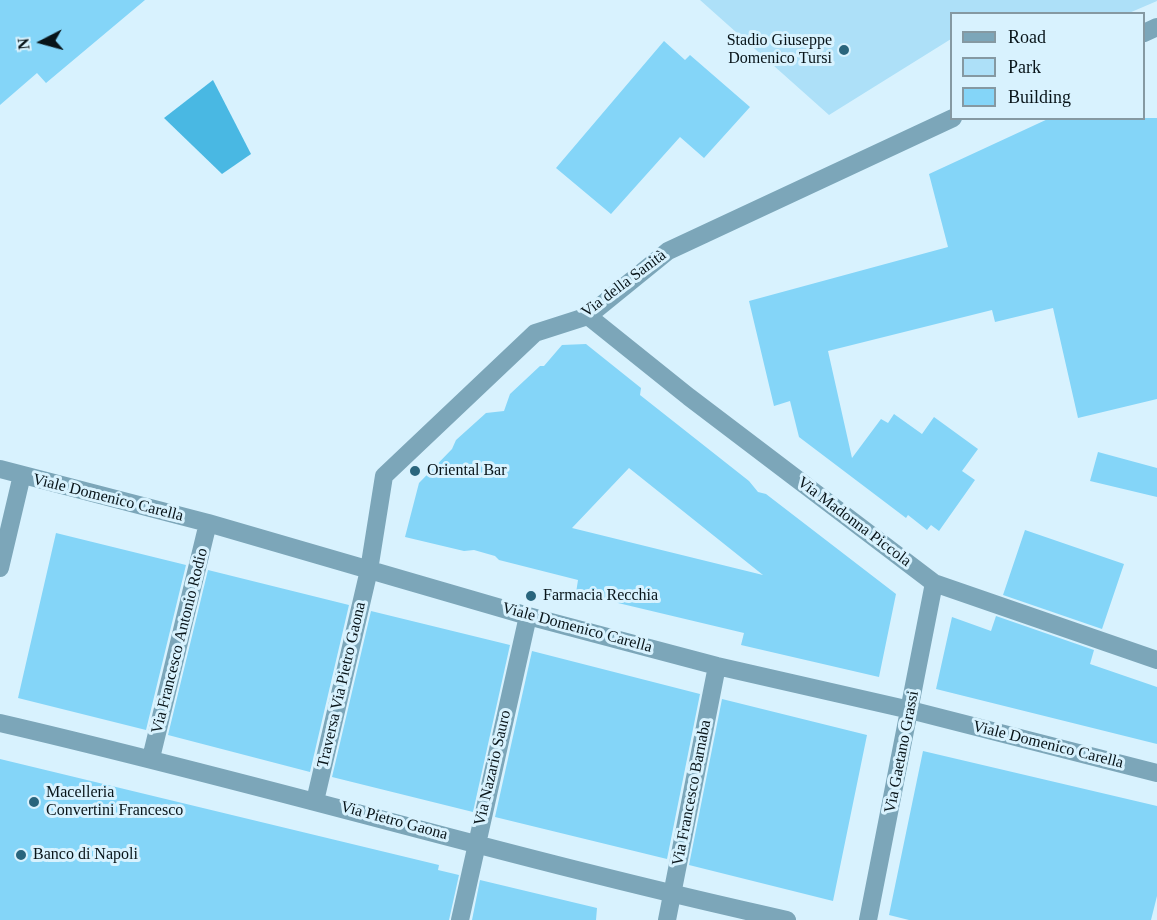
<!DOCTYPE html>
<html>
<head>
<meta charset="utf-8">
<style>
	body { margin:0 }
	#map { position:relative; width:1157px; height:920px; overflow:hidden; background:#d8f2fe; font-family:Georgia,serif }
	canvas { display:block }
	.legend { position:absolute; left:950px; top:12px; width:195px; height:108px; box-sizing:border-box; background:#d8f2fe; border:2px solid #8599a2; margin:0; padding:8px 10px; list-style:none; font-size:18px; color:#081419 }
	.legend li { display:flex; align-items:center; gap:12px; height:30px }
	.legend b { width:30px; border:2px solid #8599a2 }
	.north { position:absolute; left:12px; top:12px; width:60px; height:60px; -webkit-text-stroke:4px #d8f2fe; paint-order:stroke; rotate:264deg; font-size:16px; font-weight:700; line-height:24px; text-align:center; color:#081419 }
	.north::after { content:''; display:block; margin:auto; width:21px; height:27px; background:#081419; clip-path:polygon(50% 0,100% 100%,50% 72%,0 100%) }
</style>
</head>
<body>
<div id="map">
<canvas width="1157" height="920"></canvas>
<ul class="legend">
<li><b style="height:8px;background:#7ca6b9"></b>Road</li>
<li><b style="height:16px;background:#ade0f8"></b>Park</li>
<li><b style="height:16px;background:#84d5f8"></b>Building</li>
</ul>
<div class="north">N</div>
</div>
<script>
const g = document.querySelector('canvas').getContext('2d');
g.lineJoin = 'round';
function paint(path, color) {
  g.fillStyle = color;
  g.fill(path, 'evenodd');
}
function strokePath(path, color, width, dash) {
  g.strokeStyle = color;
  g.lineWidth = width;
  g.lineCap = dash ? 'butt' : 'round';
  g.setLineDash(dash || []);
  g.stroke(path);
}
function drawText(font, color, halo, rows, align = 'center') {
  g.font = font + ' Georgia,serif';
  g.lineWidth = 6;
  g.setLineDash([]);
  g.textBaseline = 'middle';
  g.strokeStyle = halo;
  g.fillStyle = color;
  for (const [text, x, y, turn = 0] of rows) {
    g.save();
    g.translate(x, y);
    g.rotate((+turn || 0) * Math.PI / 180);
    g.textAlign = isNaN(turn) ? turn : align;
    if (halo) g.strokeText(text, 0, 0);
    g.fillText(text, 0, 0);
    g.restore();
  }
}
paint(new Path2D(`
	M700 0H1157V1L1129 13 952 14 951 39 829 115Z`), '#ade0f8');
paint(new Path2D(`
	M213 80 251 154 222 174 164 118Z`), '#49b8e3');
paint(new Path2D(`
	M0 0H145L46 83 37 73 0 105Z
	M664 41 685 60 690 55 750 107 704 158 680 137 611 214 556 168Z
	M1050 118H1157V399L1078 418 1053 308 995 322 992 310 828 351 852 458 881 419 888 423 894 414 922 434 934 417 978 449 962 471 975 480 939 531 931 525 927 530 908 515 906 518 799 437 790 401 774 406 749 301 948 247 929 174Z
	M586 344 641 388 640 395 749 481 758 492 766 494 896 594 879 677 741 645 744 633 576 593 578 580 499 560 495 556 474 550 464 551 405 537 419 483 452 449 456 440 486 413 504 411 510 394 540 366H544L562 345ZM629 468 763 575 572 528Z
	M1098 452 1157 468V497L1090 481Z
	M1025 530 1124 564 1102 629 1003 595Z
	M56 533 186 565 146 730 18 698Z
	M208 570 349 605 310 772 168 735Z
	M371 611 510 645 473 812 332 777Z
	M996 616 1094 650 1090 664 1157 687V744L936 689 952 617 991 631Z
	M532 651 700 694 667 859 495 817Z
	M722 699 867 735 833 901 689 865Z
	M923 751 1157 806V896L1151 920H909L889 915Z
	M0 759 439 865 438 870 459 875 449 920H0Z
	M480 880 597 908 596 920H472Z`), '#84d5f8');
strokePath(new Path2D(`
	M1144 33 1157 27
	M588 316 689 397 934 583 1157 660
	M0 469 208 523 528 616 717 666 910 710 1157 773
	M0 568 22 475
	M0 723C264 784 523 862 787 920
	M151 758 208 523
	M315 801 369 570 384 476 535 333 588 316 668 251 953 118
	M460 920 528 616
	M667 920 717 666
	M868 920 934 583`), '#7ca6b9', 18);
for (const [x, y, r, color] of [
	[844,50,6,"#29657d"],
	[415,471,6,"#29657d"],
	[531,596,6,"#29657d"],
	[34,802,6,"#29657d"],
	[21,855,6,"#29657d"]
]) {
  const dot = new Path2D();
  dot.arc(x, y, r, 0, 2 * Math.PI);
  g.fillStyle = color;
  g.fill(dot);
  strokePath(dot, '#d8f2fe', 2);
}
drawText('16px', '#081419', '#d8f2fe', [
	["Stadio Giuseppe",832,41,"right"],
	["Domenico Tursi",832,59,"right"],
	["Oriental Bar",427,471],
	["Farmacia Recchia",543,596],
	["Macelleria",46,793],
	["Convertini Francesco",46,811],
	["Banco di Napoli",33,855]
], 'left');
drawText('16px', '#081419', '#d8f2fe', [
	["Via della Sanità",624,284,-37],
	["Viale Domenico Carella",108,498,14],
	["Via Madonna Piccola",854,522,37],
	["Viale Domenico Carella",577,628,15],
	["Via Francesco Antonio Rodio",180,641,-76],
	["Traversa Via Pietro Gaona",342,685,-77],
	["Viale Domenico Carella",1048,745,14],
	["Via Gaetano Grassi",902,752,-79],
	["Via Nazario Sauro",493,768,-77],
	["Via Francesco Barnaba",692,793,-79],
	["Via Pietro Gaona",394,821,15]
]);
</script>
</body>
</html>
